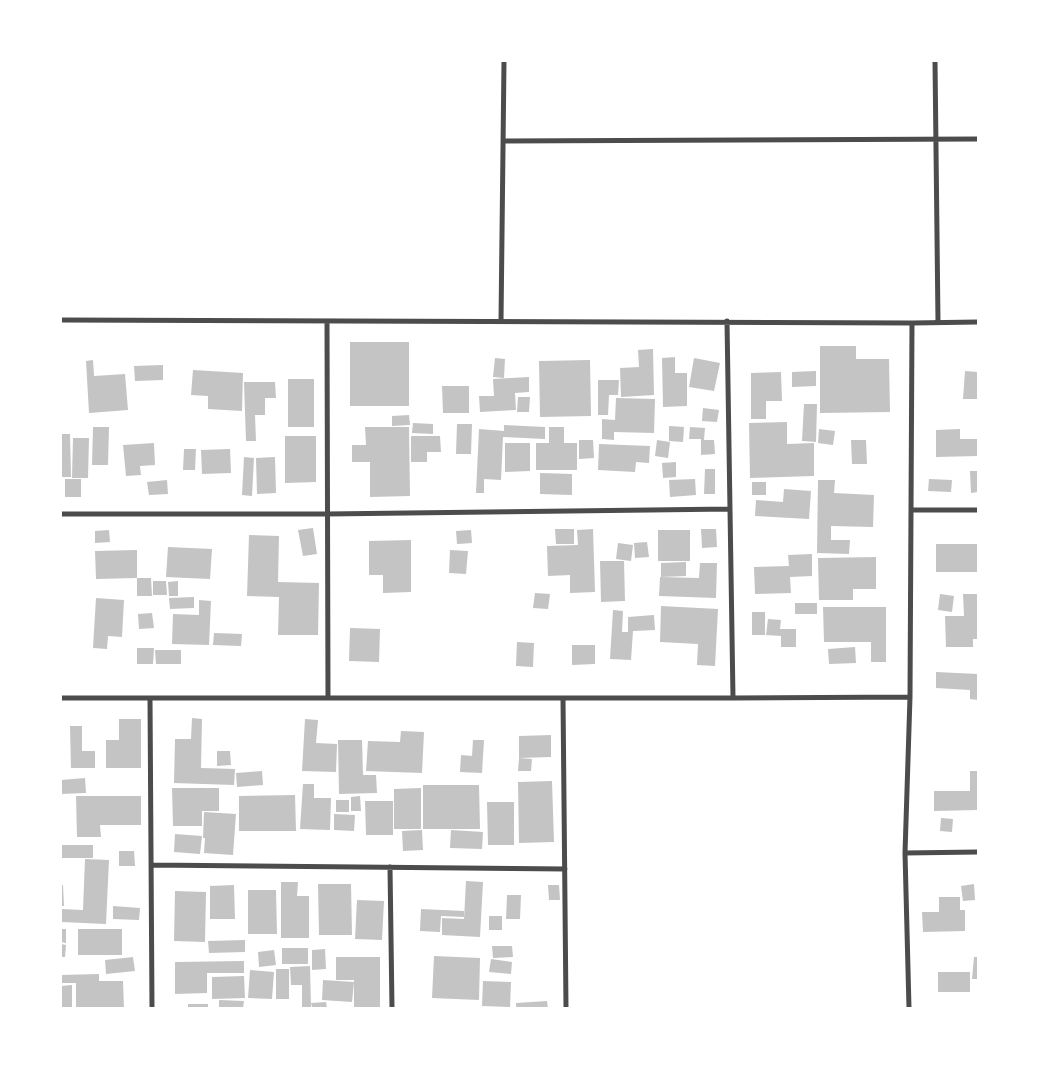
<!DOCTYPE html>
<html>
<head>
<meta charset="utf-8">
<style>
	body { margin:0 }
	#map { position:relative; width:1039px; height:1069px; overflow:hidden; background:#fff; font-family:Commissioner,sans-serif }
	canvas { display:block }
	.frame { position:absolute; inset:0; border:62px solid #fff; pointer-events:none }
</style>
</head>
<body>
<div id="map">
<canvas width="1039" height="1069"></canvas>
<div class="frame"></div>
</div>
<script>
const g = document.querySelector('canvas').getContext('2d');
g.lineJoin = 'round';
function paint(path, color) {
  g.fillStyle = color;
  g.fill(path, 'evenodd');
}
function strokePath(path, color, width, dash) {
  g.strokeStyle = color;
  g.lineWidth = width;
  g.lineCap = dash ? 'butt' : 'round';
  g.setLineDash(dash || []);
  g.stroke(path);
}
paint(new Path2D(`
	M350 342H409V406H350Z
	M820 346H856V359H889L890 412 820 413Z
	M653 349 654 395 621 397 620 368 639 367 638 350Z
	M675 357V373H687V406L663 407 662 358Z
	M495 358 505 359 504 378 493 377Z
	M694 358 720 363 714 391 689 387Z
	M93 360 94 376 125 374 128 410 89 413 86 361Z
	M590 360 591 416 540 417 539 361Z
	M163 365V380L135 381 134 366Z
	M193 370 243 373 242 411 208 409V396L191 395Z
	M816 371V386L792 387V372Z
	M965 371 978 372V399H963Z
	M781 372 782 401H766V419H751V373Z
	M529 377V392L515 393 516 410 480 412 479 396H494L493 379Z
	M288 379H314V427H288Z
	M598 380H619L618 395H609L608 415H598Z
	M244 382H275L276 398H265V415H255L256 441H246Z
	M442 386H469V413H443Z
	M518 397H530L529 412H517Z
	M616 398 655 399 654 433 614 432V440L602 439V419L615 420Z
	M804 404H817L816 442 802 441Z
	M703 408 719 410 717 422 702 421Z
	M409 415 410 425 392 426V416Z
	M787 422V444L814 443V476L750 478 749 423Z
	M413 423 433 424V434L412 433Z
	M457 424H472L471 454H456Z
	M504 425 545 427V439L503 437 501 480 484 479V493H476L479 429 504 431Z
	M669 426 684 427 683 442 669 441Z
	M93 427H109L108 465H92Z
	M365 427H409L410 496 370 497V462H352V445H366Z
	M549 427H564V443H577V470H536V443H558H549Z
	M690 427 705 428 704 440H714L715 454 701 455V439H689Z
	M819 429 835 431 833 445 818 443Z
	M960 429V439H978V456L936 457V430Z
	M61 434H70L71 477H61Z
	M285 436H316V482L285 483Z
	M411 436H440L441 452H427V462H411Z
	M73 438H89L88 478H72Z
	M579 440H593L594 458 579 459Z
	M657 440 670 442 668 458 655 456Z
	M851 440H866L867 464H852Z
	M154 443 155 465 140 466 141 475 126 476 123 445Z
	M505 443H530V471L505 472Z
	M599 444 650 446 649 463 636 462 635 472 598 470Z
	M184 449H196L195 470H183Z
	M230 449 231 473 202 474 201 450Z
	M244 457 254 458 252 496 242 495Z
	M275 457 276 493 257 494 256 458Z
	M676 462V477L663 478 662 463Z
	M705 469H715V494H704Z
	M970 471H978V492L971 493Z
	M540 473 572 474V495L540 494Z
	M65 479H81V497H65Z
	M695 479 696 495 670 497 669 480Z
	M929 479 952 480 951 492 928 491Z
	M167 480 168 494 149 495 147 482Z
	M818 480H835L834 493 874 495 873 527 831 526V540H850L849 554 817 553Z
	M752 482H766V495H752Z
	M784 489 811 491 809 519 755 516 756 500 783 502Z
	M313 528 317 554 303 556 298 530Z
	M555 529H574V544H556Z
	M593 529 595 592 570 593V575L548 576 547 546 578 545 577 530Z
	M701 529H716L717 547 702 548Z
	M109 530 110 542 95 543V531Z
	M471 530 472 543 457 544 456 531Z
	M658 530H690V561H658Z
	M249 535 279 536 278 582 319 583 318 635H278L279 597 247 596Z
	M411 540V592L383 593V575H369V541Z
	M647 542 649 557 635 558 634 543Z
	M618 543 633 545 631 561 616 559Z
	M936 544H978V572H936Z
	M168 547 212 549 210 579 166 577Z
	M137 550V578H151L152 596H137V578L96 579 95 551Z
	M450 550 468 551 466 574 449 573Z
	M812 554V576L790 577 791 593 755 594 754 567 789 566 788 555Z
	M876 557V589H853V600H819L818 558Z
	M600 561H624L625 601 601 602Z
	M686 562V576L661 577V563Z
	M700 563H717L716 598 659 596 660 577 699 578Z
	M153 581H166L167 595H153Z
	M178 581V596H169L168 582Z
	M535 593 550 594 548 609 533 608Z
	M940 594 954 596 952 612 938 610Z
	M963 594H978V639H973V647H946L945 616H964Z
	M194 597V608L170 609 169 598Z
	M96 598 124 600 122 637 108 636 107 649 93 648Z
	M199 600 211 601 209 645 172 644 173 614 199 615Z
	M795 603H817V614H795Z
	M661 606 718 609 715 666 697 665 698 644 660 642Z
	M823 607H886V662H871V642H824Z
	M613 610 623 611 622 632H628V617L654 615 655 630 633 631 631 660 610 659Z
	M752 612H765V635H752Z
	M152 613 154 628 139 629 138 614Z
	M768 619 781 620 780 629H796V647H781V636L766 635Z
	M350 628 380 629 379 662 349 661Z
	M214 633 242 634 241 646 213 645Z
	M517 642 534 643 533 667 516 666Z
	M572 645H595V664L572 665Z
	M855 647 856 663 829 664 828 649Z
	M137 648H154L153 664H137Z
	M155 650H181V664H156Z
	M936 672 978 674V700L970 699V690L936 688Z
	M192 718 202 719 201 768 235 769 234 785 174 783 175 739H191Z
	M119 719H141V768H106V740H119Z
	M305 719 318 720 316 743 337 744 336 772 302 771Z
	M70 726H82V751H95V768H71Z
	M401 731 424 732 422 773 366 771 368 741 400 742Z
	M551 735V757L519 758V736Z
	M338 740H362L363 775H376L377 793 339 794Z
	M473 740H484L482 773 460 772 461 755 472 756Z
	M217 751H230L231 765 217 766Z
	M519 758 532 759 531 771H518Z
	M262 771 263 785 237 787 236 773Z
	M970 771H978V810L934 811V791H970Z
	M85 778 86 793 61 794V780Z
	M552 781 554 842 519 843 518 782Z
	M303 784H314V798H331L330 830 300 829Z
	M423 785H479L480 829H423Z
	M172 788H219V811H202V826H173Z
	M421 788V829H394V789Z
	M295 795 296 831H239V796Z
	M76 796H141V825H100L101 837H77Z
	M360 796 361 811H351V797Z
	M336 800H349V812H336Z
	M365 801H393V835H366Z
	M487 802H514V845H488Z
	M204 812 236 814 233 855 204 853 205 838H203Z
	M334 814 355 815 354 831 334 830Z
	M941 818 953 819 952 832 940 831Z
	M422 830 423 850 403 851 402 831Z
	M451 830 483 832 482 849 450 848Z
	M175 834 202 836 200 854 174 852Z
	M61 845H93V858H61Z
	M119 851H134L135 866H119Z
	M85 859 109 860 106 924 61 922V909L83 910Z
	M466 881 483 882 480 937 442 935V918L464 919Z
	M281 882H298L297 896H309V938H281Z
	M318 884H351L352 935H319Z
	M974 884 975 900 963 901 961 886Z
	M61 885H63L64 906H61Z
	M234 885 235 919H210V886Z
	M548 885H559L560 900H549Z
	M248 890H276L277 934H248Z
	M175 891 206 892 205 942 174 941Z
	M507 895H521L520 919H506Z
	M939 897H960V910H965V931L923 932 922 912H939Z
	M357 900 384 901 382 940 355 939Z
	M113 906 140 908 139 920 113 919Z
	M421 909 464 911V917L441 916 440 932 420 931Z
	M489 916H502V930H489Z
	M61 929H66V943L61 942Z
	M78 929H122V955H78Z
	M245 940V952L209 953 208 941Z
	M61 944 66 945 65 957H61Z
	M492 946H512L513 957 493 958Z
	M282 948H308V964H282Z
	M325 949 326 969 312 970V950Z
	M274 950 276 965 259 967 258 952Z
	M434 956 480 958 479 1000 432 998Z
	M133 957 135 971 106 974 105 960Z
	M336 957H380V1008H354V980H336Z
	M974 957H978V979H972Z
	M491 959 512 962 511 974 489 972Z
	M244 961V973H207V993L175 994V962Z
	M310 966 311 1007H302V985H291L290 967Z
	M276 969H289V999H276Z
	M250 970 274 972 272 999 248 998Z
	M938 972H970V992H938Z
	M99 974V981H123L124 1008H76V983H61V975Z
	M244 976 245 998 212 999V977Z
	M323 980 354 982 352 1002 322 1000Z
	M483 981 511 982 510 1007 482 1006Z
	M72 985V1008H61V986Z
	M219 1000 244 1001 243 1008H219Z
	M547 1001 548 1008H516V1003Z
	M326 1002 327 1008 312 1007 311 1003Z
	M188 1004H208V1008H188Z`), '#c4c4c4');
strokePath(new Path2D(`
	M935 61 938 322
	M503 141 978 139
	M61 320 912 323 978 322
	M327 321 328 698
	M501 321 504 61
	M727 321 733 698
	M911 510H978
	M61 514H327L730 509
	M61 698H733L910 697
	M150 698 152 1008
	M563 698 566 1008
	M905 853 978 852
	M151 865 565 869
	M390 867 392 1008
	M909 1008 905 853 910 697 912 323`), '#4c4c4c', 5);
</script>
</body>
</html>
